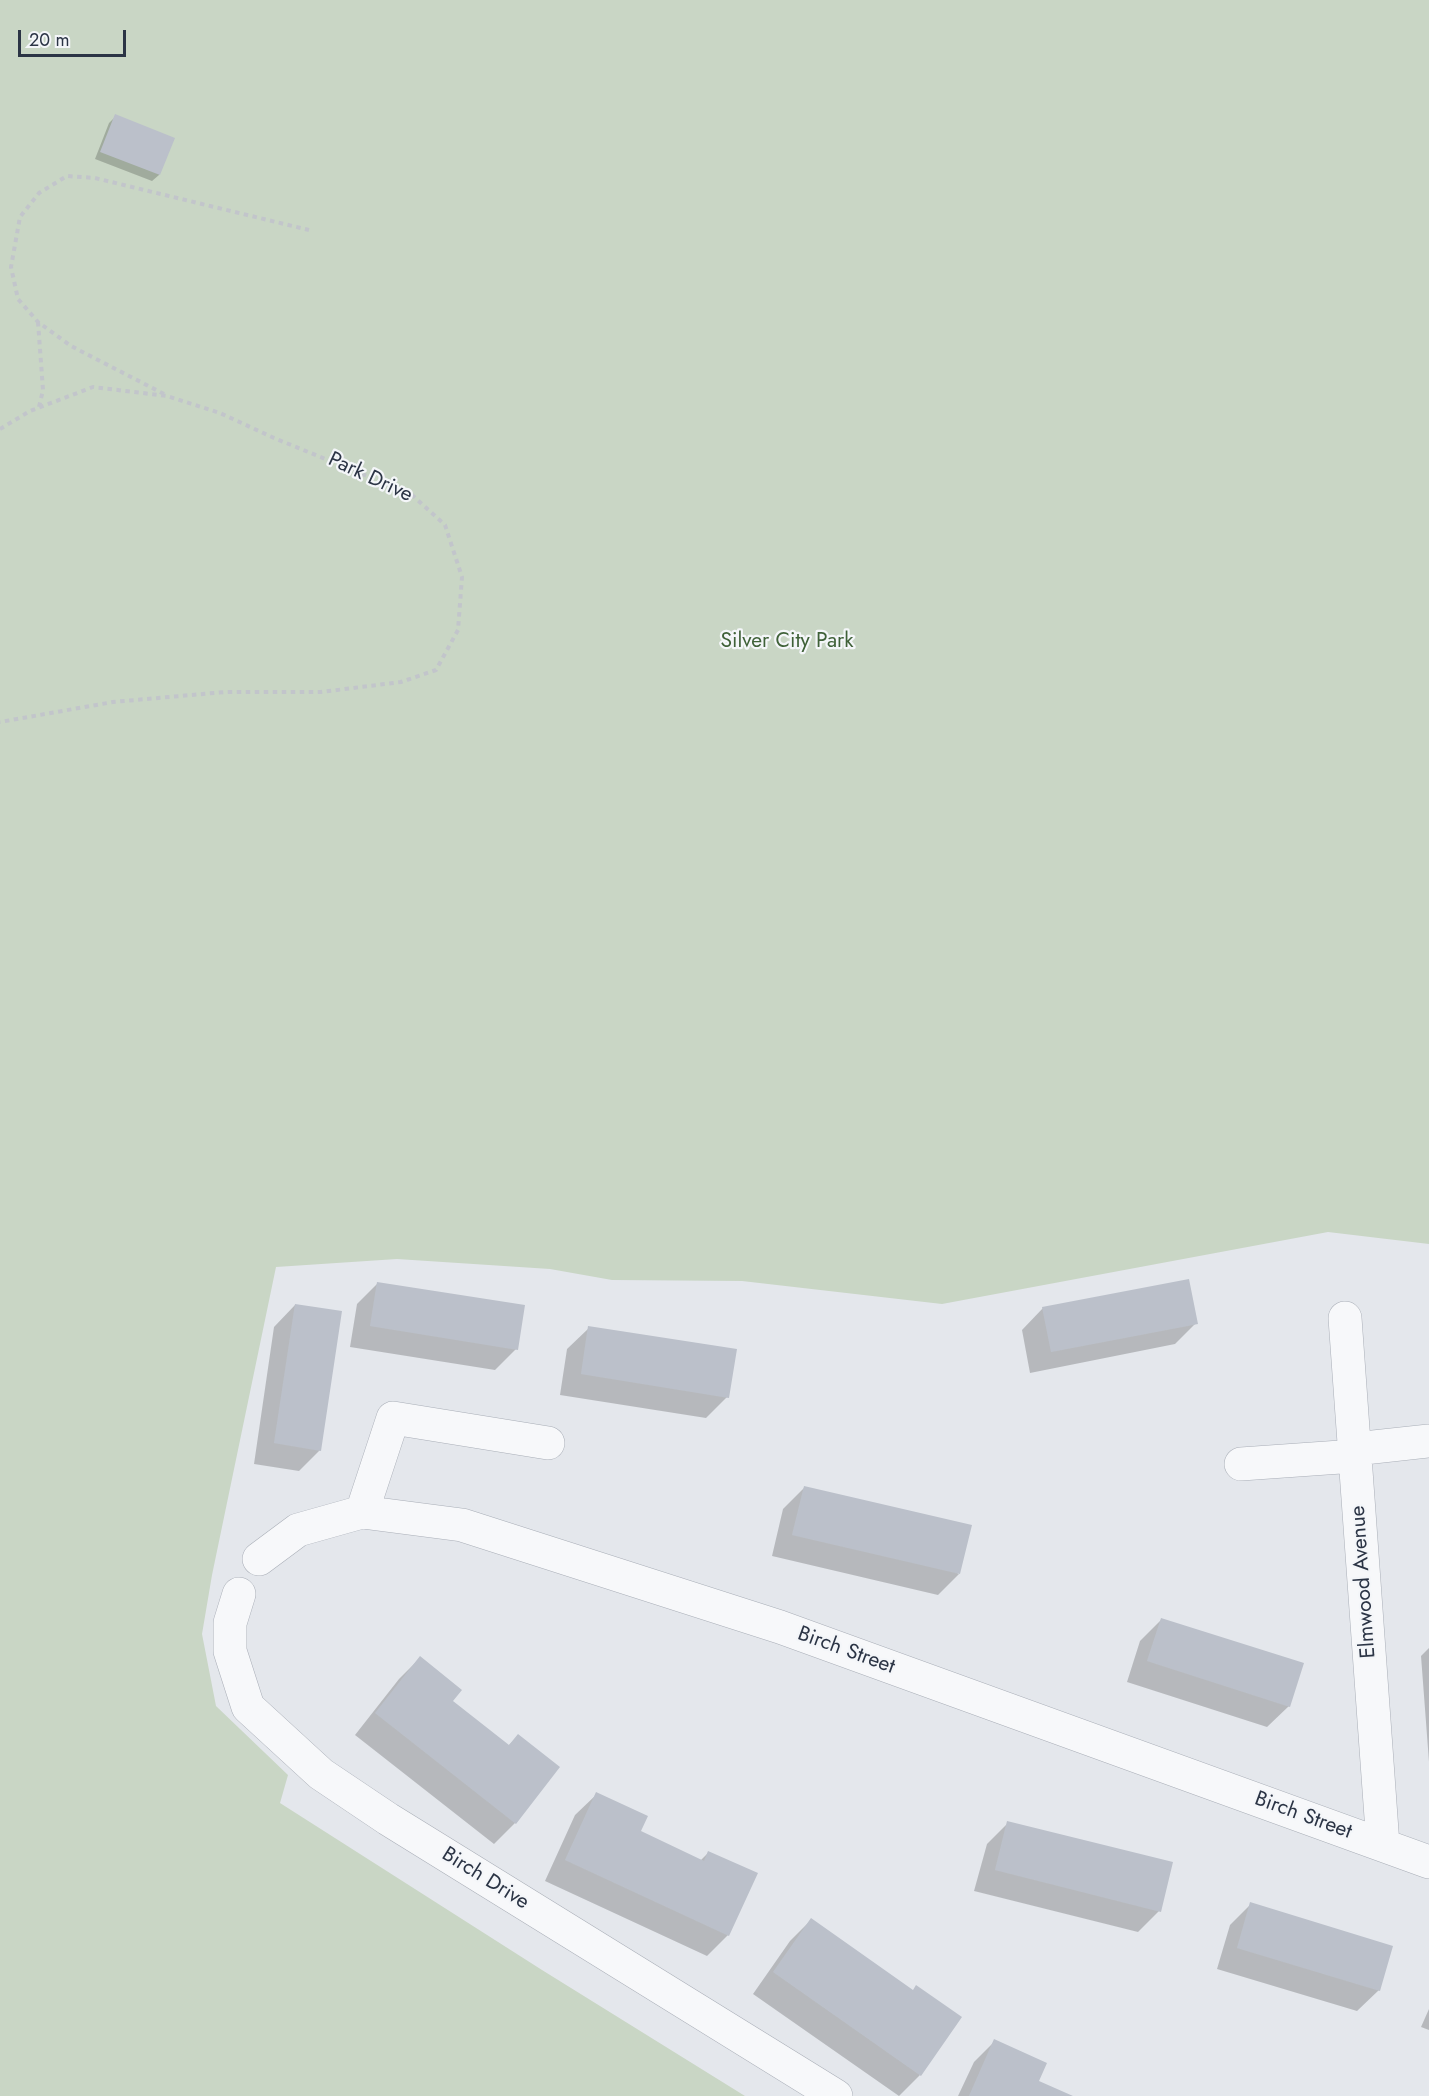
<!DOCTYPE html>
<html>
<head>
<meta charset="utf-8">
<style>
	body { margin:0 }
	#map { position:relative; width:1429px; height:2096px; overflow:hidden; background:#e4e7ec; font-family:Jost,sans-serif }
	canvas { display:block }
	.scale { position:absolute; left:18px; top:30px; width:108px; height:27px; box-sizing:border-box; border:3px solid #2b3445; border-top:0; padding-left:8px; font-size:18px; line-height:21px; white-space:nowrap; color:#2b3445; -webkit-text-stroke:4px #f4f6f9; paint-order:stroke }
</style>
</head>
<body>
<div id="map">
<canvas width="1429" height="2096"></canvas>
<div class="scale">20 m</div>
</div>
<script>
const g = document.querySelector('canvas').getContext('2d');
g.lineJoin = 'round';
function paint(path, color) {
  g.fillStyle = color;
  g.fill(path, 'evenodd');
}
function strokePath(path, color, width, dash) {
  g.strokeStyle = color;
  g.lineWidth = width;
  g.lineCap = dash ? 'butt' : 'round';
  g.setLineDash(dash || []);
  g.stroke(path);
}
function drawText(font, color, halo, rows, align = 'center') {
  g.font = font + ' Jost,sans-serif';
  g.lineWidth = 4.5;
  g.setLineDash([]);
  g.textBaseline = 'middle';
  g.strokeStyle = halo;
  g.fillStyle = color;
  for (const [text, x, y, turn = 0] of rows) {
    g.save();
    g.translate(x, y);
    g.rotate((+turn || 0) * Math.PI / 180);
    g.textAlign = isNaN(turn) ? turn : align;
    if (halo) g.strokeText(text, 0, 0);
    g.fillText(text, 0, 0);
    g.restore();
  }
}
paint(new Path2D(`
	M0 0H1429V1244L1328 1232 942 1304 742 1281 612 1280 550 1269 397 1259 276 1267 212 1575 202 1634 216 1706 288 1775 280 1803 542 1970 745 2096H0Z`), '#c9d6c5');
paint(new Path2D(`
	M116 116 173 138 159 175 152 181 95 159 109 123Z
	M378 1283 516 1349 495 1370 350 1347 357 1304Z
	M295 1305 320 1450 299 1471 254 1464 274 1327Z
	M1043 1308 1196 1323 1175 1344 1030 1373 1022 1330Z
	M589 1328 727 1397 706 1418 560 1395 567 1349Z
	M804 1488 959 1574 938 1595 772 1556 783 1509Z
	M1161 1620 1289 1706 1267 1727 1127 1682 1140 1641Z
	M1429 1648V1762L1421 1656Z
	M420 1658 451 1701 508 1746 518 1736 515 1823 494 1844 355 1735 399 1679Z
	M597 1794 639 1832 700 1861 708 1853 728 1935 707 1956 545 1881 575 1815Z
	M1008 1823 1159 1911 1138 1932 974 1891 987 1844Z
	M1251 1904 1379 1990 1357 2011 1217 1969 1230 1925Z
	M811 1920 920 2075 899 2096 753 1994 790 1941Z
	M1429 2009V2030L1421 2027Z
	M995 2041 1037 2081 1069 2096H958L974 2062Z`), '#0003');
paint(new Path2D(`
	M115 114 175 138 160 175 100 152Z
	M1189 1279 1198 1324 1051 1352 1042 1307Z
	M377 1282 525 1305 518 1350 370 1326Z
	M295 1304 342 1311 321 1451 274 1443Z
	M588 1326 737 1349 729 1398 581 1374Z
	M804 1486 972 1525 960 1574 792 1535Z
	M1161 1618 1304 1663 1290 1707 1147 1661Z
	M420 1656 462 1690 453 1701 509 1745 518 1734 560 1767 516 1824 375 1713Z
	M596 1792 648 1816 641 1831 704 1861 708 1851 758 1873 729 1936 565 1860Z
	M1007 1821 1173 1862 1161 1912 995 1870Z
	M1250 1902 1393 1946 1380 1991 1237 1948Z
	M811 1918 913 1990 916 1985 962 2017 921 2076 773 1972Z
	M994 2039 1047 2063 1039 2081 1073 2096H969Z`), '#bbc0ca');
const minor = new Path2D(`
	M1345 1318 1383 1845
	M1355 1449 1429 1441
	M1241 1464 1355 1456
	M362 1512 393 1418 548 1443
	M259 1559 298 1530 362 1512 462 1525 780 1627 1429 1862
	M239 1594 230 1623V1651L248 1707 321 1774 388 1819 836 2096`);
strokePath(minor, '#a9aeb7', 34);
strokePath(new Path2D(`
	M38 322 43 390 39 407
	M164 394 71 346 38 322 18 299 11 267 20 217 39 193 67 176 95 178 309 230
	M0 429 30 411 93 387 167 396 220 413 274 438 411 494 445 525 462 577 458 630 436 670 401 682 321 692H225L113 702 0 722`), '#c2c5cb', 4, [4.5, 4.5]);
strokePath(minor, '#f7f8fa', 33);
drawText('21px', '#2b3445', '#f4f6f9', [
	["Park Drive",370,478,25],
	["Elmwood Avenue",1364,1582,-94],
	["Birch Street",846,1651,20],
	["Birch Street",1303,1816,20],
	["Birch Drive",485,1879,32]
]);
drawText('21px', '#3f6138', '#f4f6f9', [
	["Silver City Park",787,642]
]);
</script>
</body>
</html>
